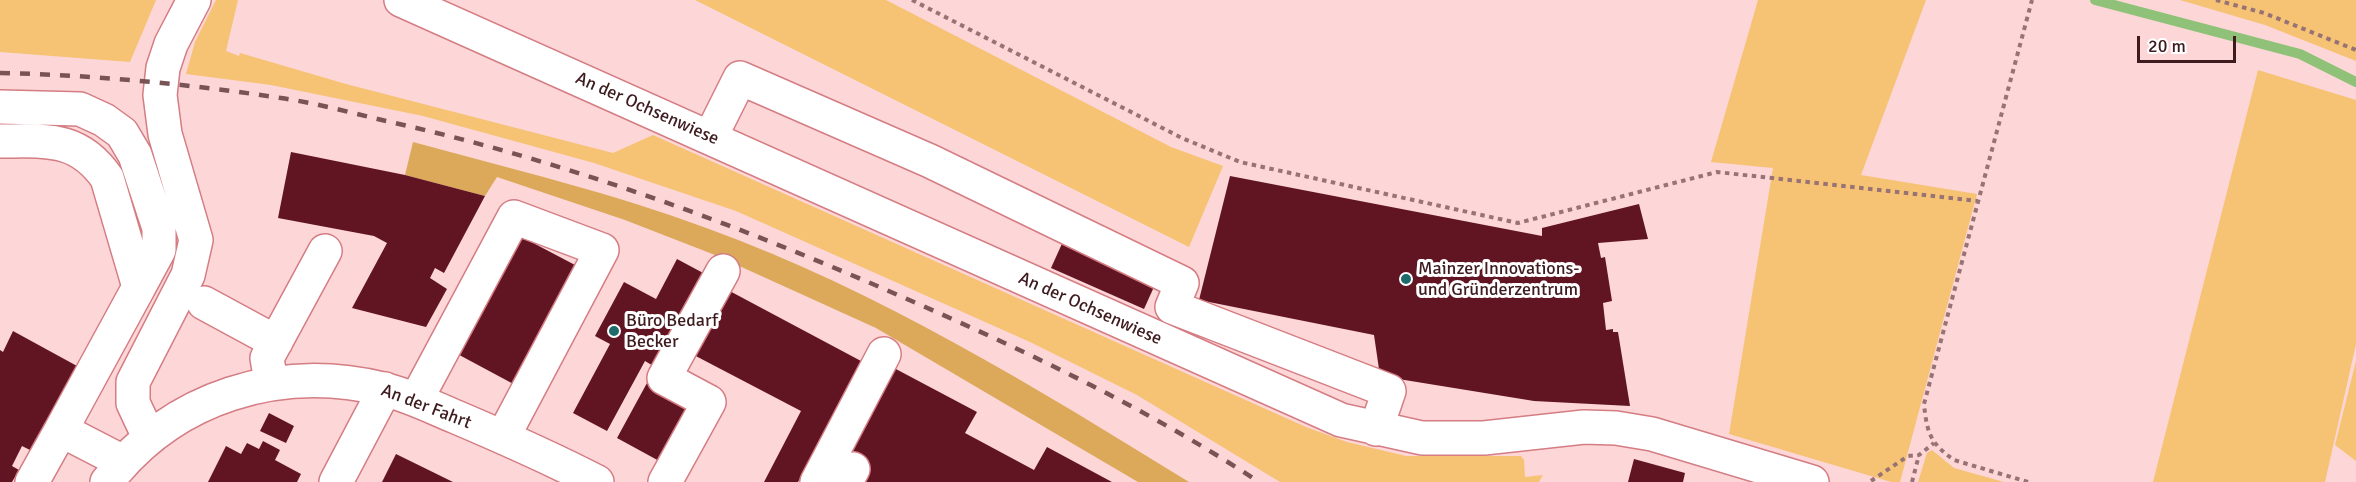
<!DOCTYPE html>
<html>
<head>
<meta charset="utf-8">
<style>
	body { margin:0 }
	#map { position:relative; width:2356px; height:482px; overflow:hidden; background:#fdd6d7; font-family:Signika,sans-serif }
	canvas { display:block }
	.scale { position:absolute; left:2137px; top:36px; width:99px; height:27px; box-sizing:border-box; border:3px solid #3e1b1e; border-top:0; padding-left:8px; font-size:18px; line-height:21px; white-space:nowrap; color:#3e1b1e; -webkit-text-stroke:4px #fff; paint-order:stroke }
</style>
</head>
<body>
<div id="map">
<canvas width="2356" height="482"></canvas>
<div class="scale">20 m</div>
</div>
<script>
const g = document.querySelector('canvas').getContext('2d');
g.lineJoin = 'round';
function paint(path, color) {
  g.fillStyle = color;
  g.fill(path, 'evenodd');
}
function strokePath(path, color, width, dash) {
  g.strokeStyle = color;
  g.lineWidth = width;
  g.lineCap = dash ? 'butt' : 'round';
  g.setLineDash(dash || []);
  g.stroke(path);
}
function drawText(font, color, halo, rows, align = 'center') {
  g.font = font + ' Signika,sans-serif';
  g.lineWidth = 6;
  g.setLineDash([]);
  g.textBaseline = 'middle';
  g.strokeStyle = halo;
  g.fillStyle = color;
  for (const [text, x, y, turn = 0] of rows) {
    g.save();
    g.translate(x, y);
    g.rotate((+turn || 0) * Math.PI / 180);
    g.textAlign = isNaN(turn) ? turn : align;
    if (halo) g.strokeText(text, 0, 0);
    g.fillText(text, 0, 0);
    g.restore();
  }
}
paint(new Path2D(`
	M0 0H156L130 62 0 52Z
	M216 0H238L226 51 239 56 240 53 346 84 613 153 653 135 1306 427 1347 442 1406 456H1521L1524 460 1525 477 1543 475 1539 482H1280L1137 395 1030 342 736 211 594 163 423 116 271 85 186 74 195 42Z
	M695 0H886L1171 147 1223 166 1189 247Z
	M1758 0H1926L1861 175 1977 194 1900 482H1891L1729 434 1773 168 1711 162Z
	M2180 0H2356V61L2265 25Z
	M2258 70 2356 100V344L2325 482H2153Z
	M2356 361V461L2335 445Z
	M1932 450 1954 468 2004 482H1918L1927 453Z`), '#f6c274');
paint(new Path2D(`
	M413 142C512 169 613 193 709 229 879 291 1035 387 1189 482H1138L876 328 715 255 625 220 497 177 485 196 405 175Z`), '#dca859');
strokePath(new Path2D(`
	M2095 0 2300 54 2356 82`), '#8fc278', 10);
paint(new Path2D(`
	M291 152 405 175 485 196 444 273 435 268 430 278 447 289 426 327 352 308 387 243 374 236 278 218Z
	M1230 176 1542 236V228L1639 204 1648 239 1598 243 1601 258 1605 257 1612 301 1603 303 1606 330 1613 329V332H1618L1630 406 1534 401 1380 376 1374 335 1199 300Z
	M518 235 575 265 549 314 556 317 519 387 450 350Z
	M1065 237 1158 278 1144 309 1051 268Z
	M677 259 705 274 655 367 645 361 607 431 573 413 610 344 595 336 624 282 656 299Z
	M724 288 861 361 798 482H764L801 411 690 353Z
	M13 331 77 366 32 451 22 446 12 466 19 470 12 482H0V350L3 352Z
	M894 368 977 412 965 433 1034 470 1047 447 1112 482H865L868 476 843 463Z
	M647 383 691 408 661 462 617 438Z
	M269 413 294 426 286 443 260 431Z
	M263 441 280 450 275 460 301 474 297 482H208L226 446 241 454 247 443 259 449Z
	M396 454 453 482H382Z
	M1634 459 1685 473 1683 482H1628Z`), '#611522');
const minor = new Path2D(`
	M401 0 1341 420 1422 438H1484L1584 427 1616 428 1652 434 1812 482
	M0 107 80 109 104 120 122 133 135 155 159 228V250L139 287
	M710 138 740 78 930 161 1182 283 1172 307 1389 391 1376 429
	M0 141C45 141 78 136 107 178L139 287 61 430 123 462
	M204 303 276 342
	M271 383 267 358 325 251
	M416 400 514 217 602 250 503 437
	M149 437 133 403V382L188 275 196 240 165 134 160 95 163 68 171 44 194 0
	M32 482 61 430
	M107 482C173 396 279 364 383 389 408 395 432 407 456 417 503 437 551 458 597 482
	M336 482 385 389
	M665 482 709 402 664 378 723 271
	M817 482 884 354
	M846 482 853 469`);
strokePath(minor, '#d47d83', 36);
strokePath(new Path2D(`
	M912 0 1182 138 1240 162 1518 223 1717 172 1978 201
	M2216 0 2264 13 2356 50
	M1871 481 1908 456 1919 455 1934 443
	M1912 482 1919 455
	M2028 482 1954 460C1930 443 1927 433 1924 404L2032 0`), '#987375', 4, [4.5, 4.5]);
strokePath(minor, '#fff', 33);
strokePath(new Path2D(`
	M0 73C94 75 188 84 281 98 316 103 352 113 386 121 566 161 739 225 907 299 1028 352 1148 409 1259 482`), '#785456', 4.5, [10, 10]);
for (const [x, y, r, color] of [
	[1406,279,6,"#1e6b6c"],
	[614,331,6,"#1e6b6c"]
]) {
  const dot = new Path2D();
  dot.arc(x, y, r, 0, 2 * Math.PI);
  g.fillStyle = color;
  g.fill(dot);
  strokePath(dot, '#fff', 2);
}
drawText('18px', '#3e1b1e', '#fff', [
	["An der Ochsenwiese",647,109,24],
	["An der Ochsenwiese",1090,309,24],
	["An der Fahrt",426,407,21]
]);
drawText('18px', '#3e1b1e', '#fff', [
	["Mainzer Innovations-",1418,269],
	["und Gründerzentrum",1418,290],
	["Büro Bedarf",626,321],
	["Becker",626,342]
], 'left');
</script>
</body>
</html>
